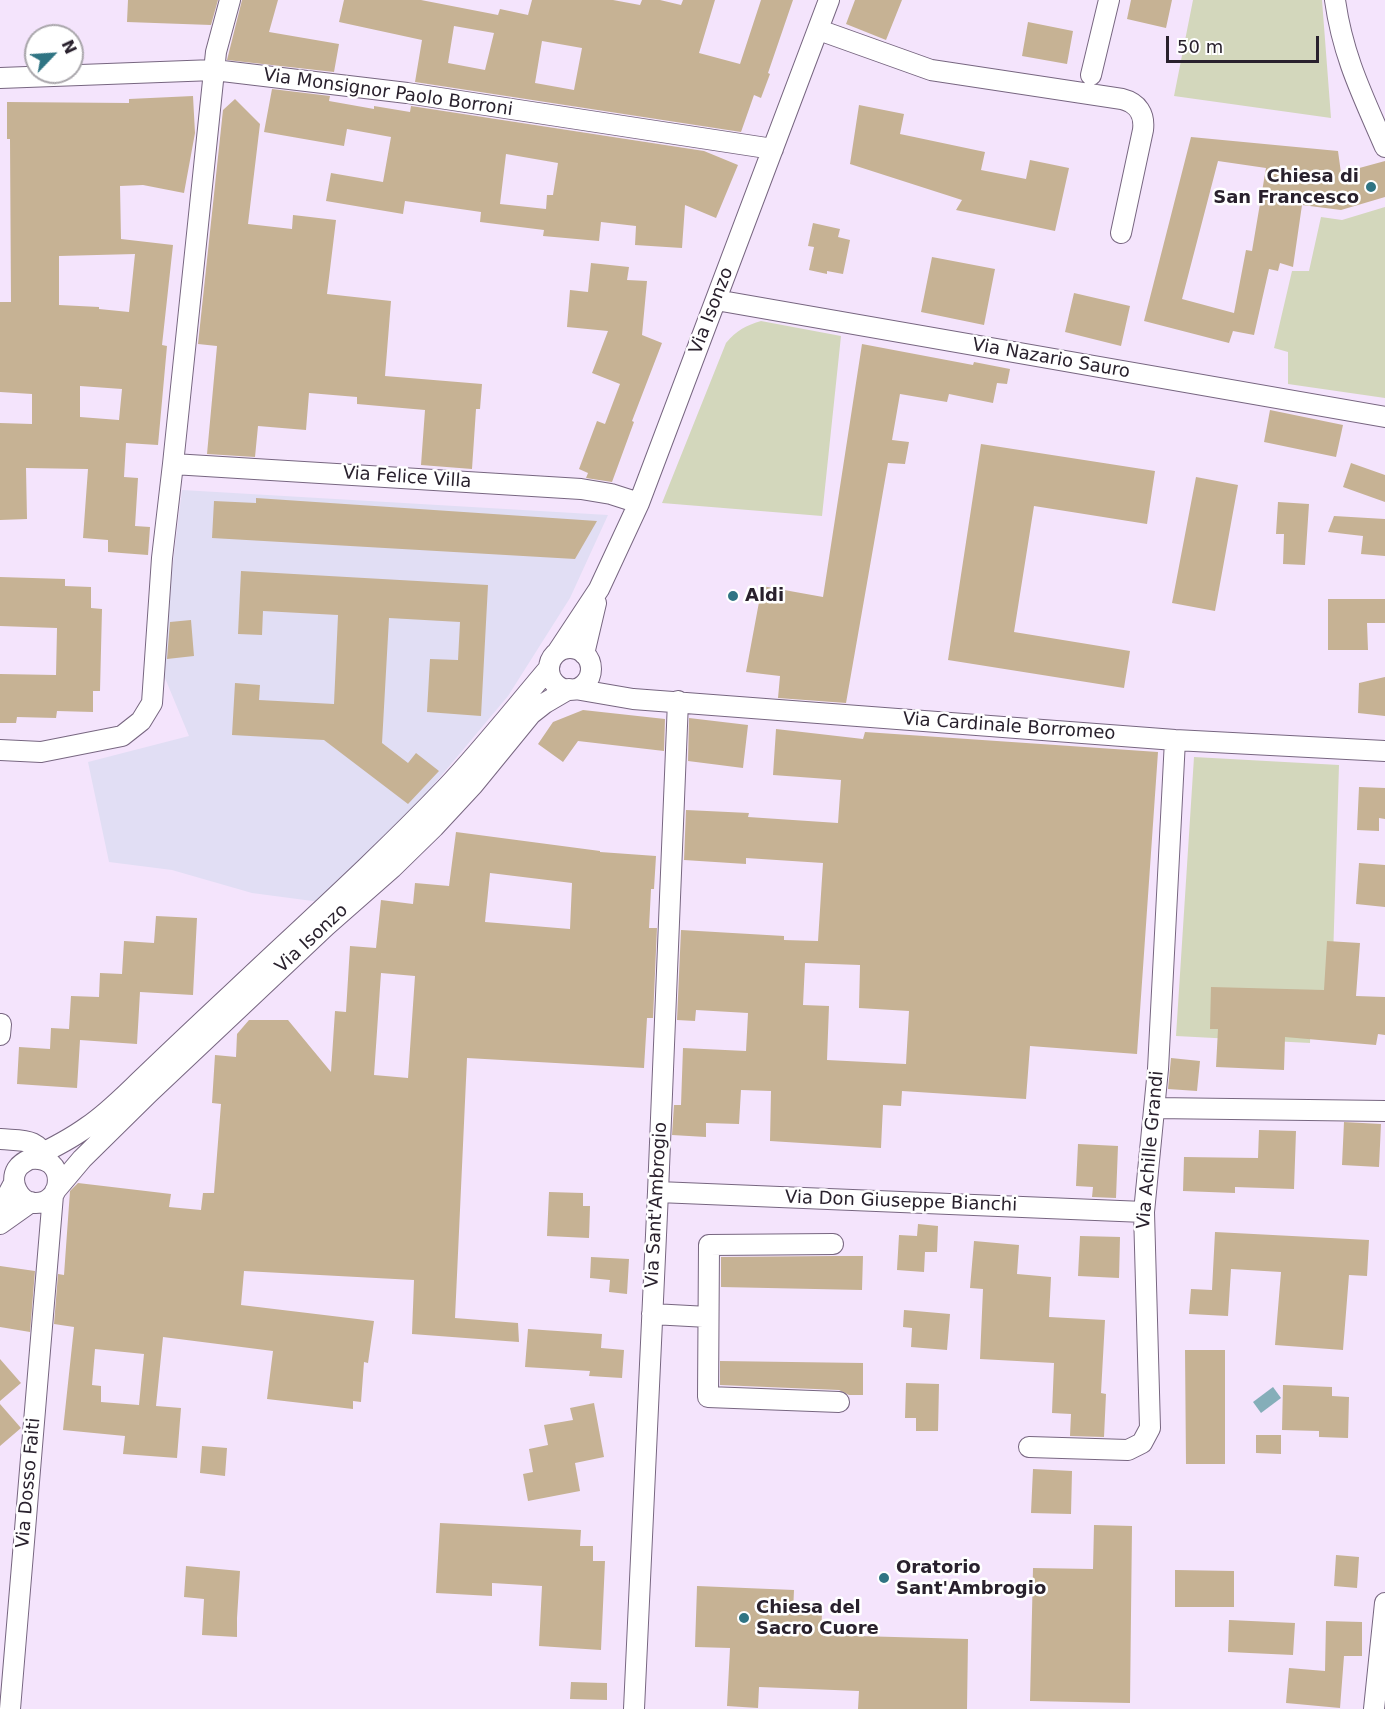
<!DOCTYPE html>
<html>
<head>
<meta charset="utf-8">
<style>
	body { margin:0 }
	#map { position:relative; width:1385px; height:1709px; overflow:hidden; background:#f4e4fc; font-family:"DejaVu Sans",sans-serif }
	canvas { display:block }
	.north { position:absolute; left:24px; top:24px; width:60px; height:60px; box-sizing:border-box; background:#fff; border:2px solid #a9a6ab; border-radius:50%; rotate:65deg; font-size:16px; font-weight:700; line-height:24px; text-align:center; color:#29212d }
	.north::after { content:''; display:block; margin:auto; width:21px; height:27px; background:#2f7483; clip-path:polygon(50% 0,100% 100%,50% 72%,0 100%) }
	.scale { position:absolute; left:1166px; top:36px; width:153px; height:27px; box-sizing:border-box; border:3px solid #29212d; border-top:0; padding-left:8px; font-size:18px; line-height:21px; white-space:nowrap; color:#29212d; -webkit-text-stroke:4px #fff; paint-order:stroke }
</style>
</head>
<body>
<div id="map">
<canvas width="1385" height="1709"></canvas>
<div class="north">N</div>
<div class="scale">50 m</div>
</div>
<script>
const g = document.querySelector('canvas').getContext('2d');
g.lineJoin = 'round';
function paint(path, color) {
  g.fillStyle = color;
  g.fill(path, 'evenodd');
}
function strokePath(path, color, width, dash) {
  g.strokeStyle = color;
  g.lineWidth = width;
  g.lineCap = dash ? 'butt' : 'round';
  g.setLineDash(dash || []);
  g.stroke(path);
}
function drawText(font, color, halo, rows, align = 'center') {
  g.font = font + ' "DejaVu Sans",sans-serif';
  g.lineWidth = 5;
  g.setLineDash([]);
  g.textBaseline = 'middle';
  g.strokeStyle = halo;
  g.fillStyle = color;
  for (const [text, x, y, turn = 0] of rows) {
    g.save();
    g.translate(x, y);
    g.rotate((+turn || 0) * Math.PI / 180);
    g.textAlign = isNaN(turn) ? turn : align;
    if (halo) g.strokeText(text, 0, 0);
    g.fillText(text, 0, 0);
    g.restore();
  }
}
paint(new Path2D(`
	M182 490 608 515 570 598 508 696 415 807 320 902 252 893 172 870 109 862 88 762 189 736 160 666Z`), '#e1def4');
paint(new Path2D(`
	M1193 0H1322L1331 118 1174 96Z
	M1385 207V398L1288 384V352L1274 348 1292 271H1309L1321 217 1342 220Z
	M761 321 841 336 822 516 662 503 726 343C737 330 745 326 761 321Z
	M1194 757 1339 765 1332 991 1312 992 1310 1043 1176 1036Z`), '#d3d7bc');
paint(new Path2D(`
	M1273 1387 1281 1398 1261 1413 1253 1402Z`), '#85aeb9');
paint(new Path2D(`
	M128 0H218L211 25 127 22Z
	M242 0H278L269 32 339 44 334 72 227 60Z
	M344 0H421L498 15 500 9 528 15 532 0H613L640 5 642 0H660L681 5 683 0H715L699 53 740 64 761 0H793L768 73 770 74 761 98 754 95 741 132 415 82 422 40 339 22ZM454 26 494 33 485 70 448 63ZM542 41 582 48 574 90 535 83Z
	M855 0H902L886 40 846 24Z
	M1131 0H1172L1166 28 1127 19Z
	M1028 22 1073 31 1067 64 1022 56Z
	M272 89 330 96 329 101 374 109V106L410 112 411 106 704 151 738 165 716 218 685 205 682 248 635 245 636 226 601 222 599 241 543 236 544 230 480 222 481 212 405 201 403 214 326 201 331 173 383 182 391 137 347 129 344 146 264 132ZM506 154 558 163 553 195H547L546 209 500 204Z
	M193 96 195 133 184 193 143 185 120 186 121 239 173 245 162 345 167 346 158 445 126 443 124 477 138 478 135 526 150 527 148 555 108 552V540L83 538 88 469 26 468 27 519 0 520V423L32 424V394L0 392V302H11L10 139H7V102L129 103V99ZM135 254 129 312 99 309V307L59 305V256ZM80 386 122 389 119 420 80 417Z
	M235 99 260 124 248 224 292 229 293 215 336 220 327 294 391 301 385 376 482 384 480 409H476L472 469 421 465 425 410 357 404V397L309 393 306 430 258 426 255 457 207 454 217 346 198 344 223 110Z
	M859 105 904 114 900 134 985 152 981 170 1026 179 1030 160 1069 168 1055 231 956 210 962 200 850 164Z
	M1191 137 1338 151 1341 173 1385 161V197L1341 210 1302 205 1293 267 1280 263 1278 271 1269 269 1254 335 1233 331 1229 343 1144 321ZM1218 161 1266 168 1252 251 1246 250 1234 313 1182 299Z
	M813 223 840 229 838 237 850 240 843 274 827 271V274L809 270 814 247 808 246Z
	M932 257 995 269 984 325 921 312Z
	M591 263 629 267 627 280 647 281 642 335 662 343 632 421 634 422 612 482 586 478 588 473 579 469 597 421 605 424 620 384 592 373 608 331 567 327 570 290 588 292Z
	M1074 293 1130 306 1121 346 1065 332Z
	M862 344 973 365 974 362 1010 369 1007 384 997 383 993 403 949 394 947 402 900 394 892 440 909 442 905 464 888 463 846 703 778 698 780 676 746 672 762 586 823 597Z
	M1270 410 1343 425 1336 457 1264 442Z
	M981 444 1155 471 1147 524 1034 506 1014 632 1130 651 1124 688 948 660Z
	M1351 463 1385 475V502L1343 487Z
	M1196 477 1238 485 1215 611 1172 603Z
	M256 498 597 521 575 559 212 538 214 501 256 503Z
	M1278 502 1309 504 1305 565 1283 564 1284 534H1276Z
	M1334 516 1385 519V556L1361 554 1363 536 1328 532Z
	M241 571 488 585 481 716 427 712 430 659 458 660 460 622 389 618 382 743 408 763 416 753 439 771 408 804 324 740 232 735 235 683 260 685 259 700 334 704 338 615 263 611 262 635 238 634Z
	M0 577 65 579V586L91 587V608L102 609 100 691H93V712L57 711 56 718 17 717 16 723H0V674L56 675 57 628 0 626Z
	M1328 599H1385V623H1367L1368 650H1328Z
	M191 620 194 656 167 659 170 622Z
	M1385 677V716L1358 713 1359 683Z
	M583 710 665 719 664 751 578 741 563 762 538 744 553 722Z
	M689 718 748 725 743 768 688 761Z
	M776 729 863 739 865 732 1158 752 1137 1054 1030 1046 1026 1099 902 1091 901 1106 883 1105 881 1148 770 1141 771 1091 741 1090 739 1124 706 1123V1137L672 1135 674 1105H681L683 1048 746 1051 748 1013 696 1010 695 1021 677 1020 681 930 784 936V940L818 941 823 863 746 858V864L684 860 686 810 749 813 748 817 838 823 841 780 773 775ZM805 963 860 965 859 1008 909 1011 906 1064 827 1060 829 1006 803 1005Z
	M1359 787 1385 788V819L1379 818V831L1357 830Z
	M456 832 600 851V852L656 856 654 889H651L649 928H657L653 1018H647L644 1068 467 1058 455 1318 518 1323 519 1342 412 1334 414 1280 244 1271 241 1305 374 1321 368 1363 364 1362 361 1402 353 1401V1409L267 1399 273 1351 163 1337 156 1406 181 1408 177 1458 123 1454 125 1436 63 1430 74 1327 54 1324 58 1274 64 1275 70 1191 78 1183 171 1194 169 1207 201 1210 203 1193H214L221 1104 212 1103 215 1055 236 1057 237 1034 249 1020H288L331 1072 335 1011 346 1012 350 946 376 948 381 900 413 904 415 883 449 886ZM490 873 572 883 570 929 485 922ZM381 973 415 976 408 1078 374 1075ZM95 1349 144 1354 139 1405 101 1402V1386L92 1385Z
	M1359 863 1385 865V907L1356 904Z
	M156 916 197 918 193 995 140 992 137 1044 80 1040 77 1088 17 1084 19 1047 50 1049 51 1028 69 1029 71 996 99 997 100 973 122 974 124 941 154 943Z
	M1327 941 1360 943 1356 996 1385 997V1035L1378 1034 1376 1045 1285 1037 1284 1070 1216 1067 1218 1029H1210L1211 987 1324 990Z
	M1171 1058 1200 1061 1197 1091 1168 1089Z
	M1344 1122 1381 1124 1379 1167 1342 1165Z
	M1259 1130 1296 1131 1294 1189 1235 1187V1193L1183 1191 1184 1157 1258 1158Z
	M1078 1144 1118 1146 1116 1198 1092 1197 1093 1187 1076 1186Z
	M549 1192 583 1193V1206H590L589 1238 547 1236Z
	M918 1224 938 1226 937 1252H925L924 1272 897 1270 899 1235 917 1236Z
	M1215 1232 1369 1240 1367 1276 1349 1275 1343 1350 1275 1345 1281 1272 1231 1269 1228 1316 1189 1314 1191 1289 1212 1290Z
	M1080 1236 1120 1237 1119 1278 1078 1276Z
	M974 1241 1019 1245 1017 1274 1051 1277 1049 1317 1105 1320 1101 1393 1106 1394 1104 1437 1070 1436 1071 1414 1052 1413 1054 1363 980 1359 983 1289 970 1288Z
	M834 1256H863L862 1290 721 1287V1257Z
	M591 1257 629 1259 627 1294 609 1292 610 1280 590 1278Z
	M0 1266 35 1271 30 1332 0 1327Z
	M904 1310 950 1314 947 1350 911 1347 912 1328 903 1327Z
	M528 1329 602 1334 601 1348 624 1350 622 1378 589 1376 590 1371 525 1367Z
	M1185 1350H1225V1464H1186Z
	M0 1359 21 1383 0 1401Z
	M720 1361 863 1363V1395H849L839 1390 720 1385Z
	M906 1383 939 1384 938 1431H916V1418H905Z
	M1283 1385 1332 1387V1396L1349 1397 1348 1438 1319 1437V1431L1282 1430Z
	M594 1403 604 1457 575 1463 580 1491 528 1501 523 1474 533 1472 529 1449 548 1445 544 1425 573 1420 570 1408Z
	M0 1404 21 1428 0 1446Z
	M1256 1435H1281V1454L1256 1453Z
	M202 1446 227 1448 225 1476 200 1473Z
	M1033 1469 1072 1471 1071 1514 1031 1513Z
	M440 1523 581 1530 580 1546H593V1561H605L601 1650 539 1646 542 1586 492 1583V1596L436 1593Z
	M1094 1525 1132 1526 1130 1703 1030 1701 1033 1568 1093 1569Z
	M1336 1555 1359 1557 1357 1588 1334 1586Z
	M186 1566 240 1571 237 1618V1637L202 1635 204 1599 184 1597Z
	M1175 1570 1234 1571V1607H1175Z
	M697 1586 794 1590 793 1612 822 1613 821 1635 968 1639 967 1709H858L859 1691 759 1687 758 1708 727 1706 730 1648 695 1647Z
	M1229 1620 1295 1623 1293 1655 1228 1652Z
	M1326 1621 1362 1622V1656H1344L1340 1708 1286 1703 1289 1668 1325 1671Z
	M571 1682 607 1683V1700L570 1699Z`), '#c6b294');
const minor = new Path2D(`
	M1335 0C1343 57 1363 96 1385 147
	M819 30 931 70 1122 99C1138 103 1145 114 1143 130L1121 233
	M1091 75 1109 0
	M0 78 214 70 407 93 773 149
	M716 300 1385 417
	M173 464 581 489 611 494 639 503
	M549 669a21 21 0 1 1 42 0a21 21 0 1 1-42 0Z
	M558 651 599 589 639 503 829 0
	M584 654 596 603
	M575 689 633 699 1175 740 1385 751
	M0 750 41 752 122 736 141 721 152 703 162 558 173 464 216 52 230 0
	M0 1035 1 1024
	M1155 1108 1385 1111
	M0 1139C24 1141 37 1137 49 1162
	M30 1159C68 1154 65 1205 34 1203 19 1202 9 1182 17 1169 21 1163 26 1161 32 1158 51 1149 69 1140 87 1127 108 1113 126 1094 145 1076 175 1047 206 1018 237 989 307 923 379 858 446 788 482 750 515 708 549 668
	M55 1191 82 1159 149 1093 326 926 392 868 434 827 473 785 531 714 545 703 569 689
	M658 1192 1144 1212
	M0 1209 14 1183
	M0 1224 31 1202
	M833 1244 709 1245 708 1397 839 1402
	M652 1314 708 1317
	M1029 1447 1128 1450 1142 1443 1150 1428 1144 1212 1158 1069 1175 740
	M10 1709 53 1195
	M634 1709 658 1192 678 701
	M1374 1709 1385 1603`);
strokePath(minor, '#776680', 22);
strokePath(minor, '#fff', 20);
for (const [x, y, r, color] of [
	[1371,187,6,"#2f7483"],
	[733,596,6,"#2f7483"],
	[884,1578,6,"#2f7483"],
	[744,1618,6,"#2f7483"]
]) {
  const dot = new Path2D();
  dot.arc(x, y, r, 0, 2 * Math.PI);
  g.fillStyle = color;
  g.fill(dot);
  strokePath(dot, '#fff', 2);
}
drawText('18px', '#29212d', '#fff', [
	["Via Monsignor Paolo Borroni",388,93,8],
	["Via Isonzo",712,311,-69],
	["Via Nazario Sauro",1051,359,10],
	["Via Felice Villa",407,478,4],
	["Via Cardinale Borromeo",1009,727,4],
	["Via Isonzo",312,939,-43],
	["Via Achille Grandi",1151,1150,-85],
	["Via Don Giuseppe Bianchi",901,1202,2],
	["Via Sant'Ambrogio",657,1205,-87],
	["Via Dosso Faiti",29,1483,-85]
]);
drawText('bold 18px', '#29212d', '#fff', [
	["Chiesa di",1359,177,"right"],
	["San Francesco",1359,198,"right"],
	["Aldi",745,596],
	["Oratorio",896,1568],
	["Sant'Ambrogio",896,1589],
	["Chiesa del",756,1608],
	["Sacro Cuore",756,1629]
], 'left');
</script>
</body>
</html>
